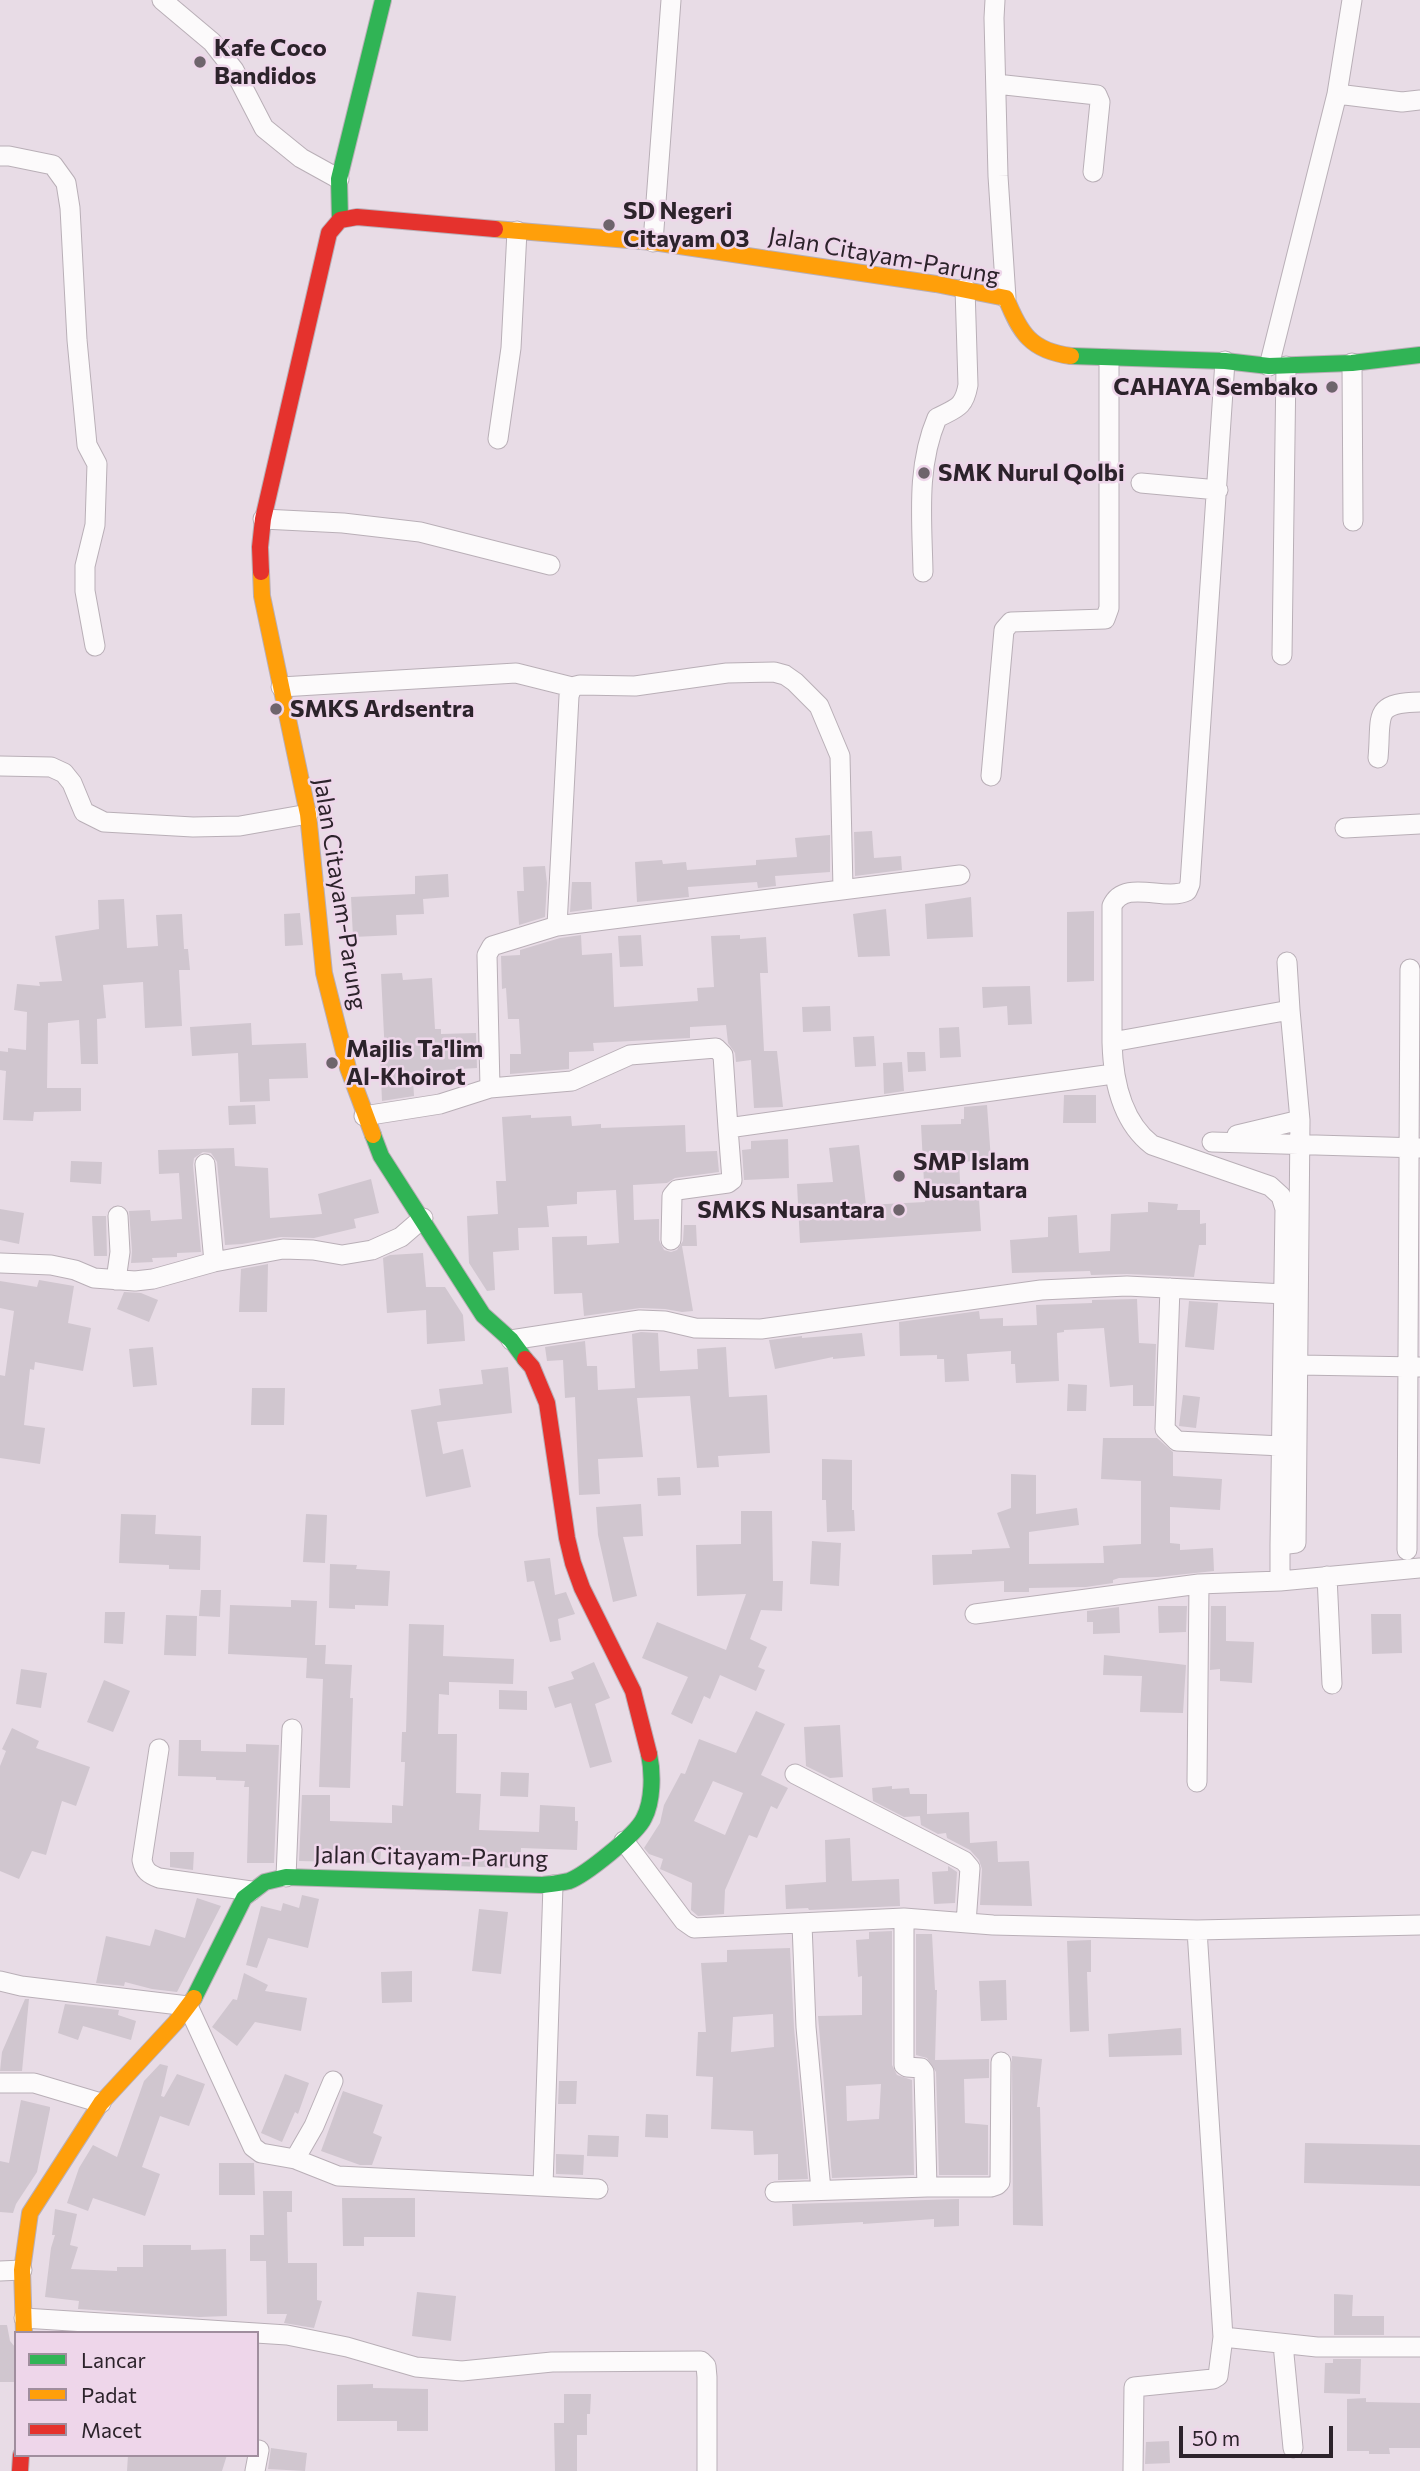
<!DOCTYPE html>
<html>
<head>
<meta charset="utf-8">
<style>
	body { margin:0 }
	#map { position:relative; width:1420px; height:2471px; overflow:hidden; background:#e8dce6; font-family:Commissioner,sans-serif }
	canvas { display:block }
	.legend { position:absolute; left:14px; top:2331px; width:245px; height:126px; box-sizing:border-box; background:#eed6ea; border:2px solid #a08e9e; margin:0; padding:9px 12px; list-style:none; font-size:21px; color:#2c232b }
	.legend li { display:flex; align-items:center; gap:14px; height:35px }
	.legend b { width:35px; border:2px solid #a08e9e }
	.scale { position:absolute; left:1179px; top:2426px; width:154px; height:32px; box-sizing:border-box; border:4px solid #2c232b; border-top:0; padding-left:9px; font-size:21px; line-height:24px; white-space:nowrap; color:#2c232b; -webkit-text-stroke:5px #eed6ea; paint-order:stroke }
</style>
</head>
<body>
<div id="map">
<canvas width="1420" height="2471"></canvas>
<ul class="legend">
<li><b style="height:9px;background:#30b455"></b>Lancar</li>
<li><b style="height:9px;background:#ff9f0a"></b>Padat</li>
<li><b style="height:9px;background:#e5322d"></b>Macet</li>
</ul>
<div class="scale">50 m</div>
</div>
<script>
const g = document.querySelector('canvas').getContext('2d');
g.lineJoin = 'round';
function paint(path, color) {
  g.fillStyle = color;
  g.fill(path, 'evenodd');
}
function strokePath(path, color, width, dash) {
  g.strokeStyle = color;
  g.lineWidth = width;
  g.lineCap = dash ? 'butt' : 'round';
  g.setLineDash(dash || []);
  g.stroke(path);
}
function drawText(font, color, halo, rows, align = 'center') {
  g.font = font + ' Commissioner,sans-serif';
  g.lineWidth = 5;
  g.setLineDash([]);
  g.textBaseline = 'middle';
  g.strokeStyle = halo;
  g.fillStyle = color;
  for (const [text, x, y, turn = 0] of rows) {
    g.save();
    g.translate(x, y);
    g.rotate((+turn || 0) * Math.PI / 180);
    g.textAlign = isNaN(turn) ? turn : align;
    if (halo) g.strokeText(text, 0, 0);
    g.fillText(text, 0, 0);
    g.restore();
  }
}
paint(new Path2D(`
	M872 831 874 858 901 856 902 870 855 876 854 832Z
	M830 835V872L775 876 776 886 758 888 757 882 688 887 689 897 637 902 635 862 662 860 663 864 686 862 687 870 756 865V860L797 857 795 838Z
	M545 866 547 883 545 917 519 925 517 891H524L523 867Z
	M448 874 449 897 423 899 424 914 396 915 397 935 353 937 351 897 415 894V876Z
	M572 882H591L592 909 570 912Z
	M971 897 973 937 927 939 925 904Z
	M124 899 127 948 158 946 156 915 182 914 184 949H188L190 970H179L182 1026 145 1028 143 982 103 985 106 1018 97 1019 98 1064H81L79 1020 48 1023 47 1088H81V1111L34 1112 33 1121 3 1120 6 1071 0 1070V1051L8 1052V1048L26 1050 27 1012 14 1010 17 984 40 986 39 982 62 981 55 936 99 929 98 900Z
	M886 909 890 956 858 957 853 914Z
	M1094 911V981L1067 982V912Z
	M300 913 303 945 285 946 284 914Z
	M581 935 582 955 612 953 614 1007 698 1001 697 988 714 987 711 936 740 935V939L766 937 768 973H760L764 1051H777L783 1107 754 1108 751 1060 736 1062 735 1053 728 1043 726 1025 690 1027V1038L593 1043 594 1051 569 1052V1069L510 1074V1054H521L519 1019H508L506 988 502 989 501 956 520 955V950L560 938Z
	M641 935 643 966 620 967 618 936Z
	M402 973 403 980 432 978 435 1029H441V1034L476 1033 477 1068 443 1070V1079L413 1080 414 1096 382 1101 380 1056H385L381 974Z
	M1030 986 1032 1024 1008 1025 1007 1006 983 1008 982 987Z
	M830 1006 831 1031 803 1032 802 1007Z
	M251 1023 252 1045 306 1043 308 1078 269 1079 270 1101 240 1102 238 1053 192 1056 190 1027Z
	M959 1027 961 1057 940 1058 939 1028Z
	M874 1036 876 1066 855 1067 853 1037Z
	M907 1052H925L926 1071 908 1072Z
	M902 1062 904 1091 884 1094 883 1063Z
	M1064 1095H1096V1123H1063Z
	M255 1105 256 1124 229 1125 228 1106Z
	M987 1105 991 1160 959 1162 961 1200 979 1199 981 1231 800 1243 797 1184 833 1182 829 1148 859 1145 866 1205 925 1202 921 1125 961 1124V1119H964V1107Z
	M531 1115V1118L571 1116 572 1126 601 1124V1128L685 1125 686 1152 717 1151 719 1172 675 1178 667 1183 633 1185 634 1220 659 1219V1240L664 1250 671 1252 677 1250 683 1241 684 1225H696L697 1246H682L693 1311 682 1312 665 1309 640 1308 584 1316 582 1293 554 1294 552 1237 587 1236V1245L619 1243 616 1190 577 1192V1204L547 1206 549 1227 518 1228 519 1250 493 1252 495 1290 487 1291 469 1263 467 1216 498 1214 496 1181H506L502 1117Z
	M788 1139 789 1178 744 1180 742 1150 751 1149V1141Z
	M234 1148 235 1166 268 1168 270 1218 322 1214 318 1194 371 1179 379 1213 354 1219 356 1228 314 1238 281 1237 242 1244 225 1245 217 1162 211 1153 203 1152 194 1158 193 1165 201 1252 177 1253V1257L152 1258 153 1262 131 1263 132 1251 129 1211 150 1210 151 1221 182 1219 179 1173 159 1174 158 1150Z
	M71 1161 102 1162 101 1184 70 1182Z
	M1148 1202 1178 1204 1177 1210H1200V1224L1206 1223V1245H1199L1194 1277 1127 1274 1091 1275 1090 1271 1012 1273 1010 1240 1048 1237V1217L1077 1215 1079 1253 1110 1251 1111 1214 1148 1212Z
	M0 1209 24 1213 19 1244 0 1240Z
	M92 1216H106L107 1256H94Z
	M423 1253 426 1287H445L463 1315 465 1341 427 1344 426 1310 387 1313 383 1258 390 1255Z
	M268 1264 267 1312H239L241 1269Z
	M39 1280 74 1286 68 1323 91 1328 83 1371 35 1362 34 1370 30 1369 24 1425 45 1428 40 1464 0 1458V1375L5 1376 14 1311 0 1308V1281L37 1287Z
	M124 1292 141 1293 158 1300 149 1322 117 1309Z
	M1137 1299 1139 1343 1156 1344 1154 1406H1133V1385L1110 1387 1104 1328 1064 1330V1332L1057 1333 1059 1381 1016 1383 1015 1364H1011V1351L967 1354 969 1381 945 1382 944 1359H937V1355L900 1356 899 1322 979 1311 980 1319 1003 1318V1326L1037 1325 1036 1305 1092 1303V1300Z
	M1189 1301 1218 1303 1214 1350 1185 1347Z
	M641 1332 658 1333 660 1371 698 1369 697 1349 726 1347 729 1397 767 1395 770 1453 718 1456 719 1467 697 1468 690 1396 637 1398 643 1457 598 1459 600 1494 579 1495 575 1397 565 1398 563 1360 547 1361 545 1347 585 1341 587 1366H597L598 1390 635 1388 632 1334Z
	M862 1333 865 1356 833 1359V1357L775 1369 769 1340 802 1336V1338Z
	M153 1347 157 1385 133 1387 129 1349Z
	M508 1367 512 1413 437 1422 443 1454 463 1449 471 1487 426 1497 411 1410 441 1405 439 1389 483 1384 481 1370Z
	M1068 1384 1087 1385 1086 1411H1067Z
	M252 1388H285L284 1425H251Z
	M1183 1395 1200 1397 1196 1428 1179 1426Z
	M1103 1438H1157L1173 1452V1476L1222 1479 1220 1510 1170 1507V1543L1180 1544V1550L1213 1548 1214 1571 1158 1577 1119 1578 1113 1580V1583L1086 1587 1029 1588V1592H1004V1581L933 1585 932 1555 972 1554V1550L1010 1548 997 1513 1011 1508V1474L1036 1475V1514L1077 1508 1079 1525 1029 1532V1564L1104 1563 1103 1546 1141 1544V1481L1101 1479Z
	M822 1459 852 1460V1510H854L855 1531 827 1532 826 1500H822Z
	M680 1477 681 1495 658 1496 657 1478Z
	M641 1504 643 1536 623 1537 637 1596 613 1602 598 1535 596 1507Z
	M741 1511H772L773 1581H783L782 1611 761 1610 750 1639 767 1647 758 1667 765 1670 756 1691 720 1675 710 1699 704 1696 692 1724 671 1714 688 1677 642 1658 657 1622 726 1650 746 1594 697 1596 696 1545 741 1544Z
	M121 1514 156 1515 155 1534 201 1536 200 1570 169 1569V1565L119 1563Z
	M306 1514 327 1515 325 1563 303 1562Z
	M812 1541 841 1543 839 1586 810 1584Z
	M550 1558 555 1595 566 1592 575 1614 558 1619 561 1640 550 1642 534 1581 527 1582 524 1561Z
	M330 1564 357 1565 356 1569 390 1571 388 1606 355 1605V1609L329 1608Z
	M201 1590H221L220 1617 199 1616Z
	M291 1600 317 1601 315 1645H326L325 1664 352 1665 350 1698H353L350 1788 319 1787 323 1679 306 1678 307 1658 228 1654 230 1605 291 1607Z
	M1158 1606H1187L1186 1632 1159 1633Z
	M1211 1606H1226V1641L1254 1642 1252 1683 1220 1681V1669L1210 1670Z
	M1119 1607 1120 1633 1093 1634V1622H1087V1611Z
	M105 1612H125L123 1644 104 1643Z
	M1371 1614H1401L1402 1653 1372 1654Z
	M166 1615 197 1616 196 1656 164 1655Z
	M409 1624 444 1625 443 1656 514 1659 513 1684 449 1682V1695L439 1694 438 1734H457L456 1793 481 1794 479 1830 539 1832 540 1805 575 1807V1821H578L577 1850 521 1848 520 1868 418 1865 419 1851 381 1850 380 1863 299 1861 302 1795H330V1821L392 1823V1805L403 1806 405 1762H401L402 1732H406Z
	M1104 1655 1186 1665 1183 1713 1140 1712 1142 1676 1103 1675Z
	M594 1662 610 1698 595 1704 612 1762 590 1768 571 1703 555 1708 548 1687 574 1679 571 1672Z
	M21 1669 47 1673 41 1708 16 1704Z
	M104 1680 130 1691 113 1732 87 1722Z
	M499 1690 527 1691V1710L499 1709Z
	M756 1711 785 1724 761 1775 788 1788 777 1809 771 1806 757 1838 749 1835 725 1890 724 1914 698 1916 691 1910 692 1883 660 1869 663 1859 649 1854 644 1848 660 1823 664 1805 681 1773 685 1774 699 1739 736 1753ZM713 1781 743 1793 725 1835 694 1821Z
	M840 1725 843 1777 830 1778 806 1766 804 1727Z
	M12 1728 39 1741 36 1748 90 1767 76 1806 62 1801 46 1855 32 1851 19 1879 0 1871V1766L6 1751 2 1749Z
	M179 1740H201V1751L246 1752V1744L279 1745 274 1863H247L249 1787H244L245 1781 216 1780V1777L178 1776Z
	M501 1772 529 1773 528 1797 500 1796Z
	M892 1786V1789L909 1788 910 1794H927V1814L969 1812 970 1843 997 1841 998 1862 1029 1861 1032 1906 980 1905 982 1869 979 1860 970 1850 947 1838 946 1833 938 1834 921 1825 920 1816 904 1817 873 1801 872 1788Z
	M850 1838 852 1881 899 1879 900 1906 809 1910 808 1908 786 1909 785 1885 826 1882 825 1840Z
	M170 1852H194L193 1870 170 1867Z
	M948 1866 957 1872 955 1903 934 1904 932 1872 948 1871Z
	M302 1895 319 1899 308 1948 268 1938 257 1968 246 1965 261 1906 281 1911 283 1903 299 1908Z
	M197 1898 221 1906 177 1992 152 1989 125 1982 124 1986 96 1983 106 1936 150 1946 155 1929 185 1938Z
	M479 1909 508 1912 501 1974 472 1971Z
	M892 1931V2065L897 2075 912 2080 914 2175 832 2178 818 2016 862 2015V1976L858 1977 856 1940 869 1939V1932ZM881 2084 879 2119 847 2121 846 2086Z
	M916 1934H932L935 1990H937L935 2060 989 2059V2078L964 2079 965 2123 988 2125V2175H939L936 2072 927 2058 916 2055Z
	M1091 1940V1972H1087L1089 2031 1070 2032 1067 1941Z
	M790 1948 794 2028 808 2179 778 2180V2154L754 2155 753 2131 711 2129 713 2077 696 2076 698 2032H706L701 1963 727 1962V1950ZM773 2014 774 2047 731 2052 733 2017Z
	M412 1971V2002L382 2003 381 1972Z
	M244 1973 268 1985 265 1991 307 1998 301 2031 255 2022 237 2046 212 2027 233 1999 237 2000Z
	M1006 1980 1007 2020 981 2021 979 1981Z
	M25 1999H29L22 2071H0L2 2052Z
	M65 2004 119 2010 118 2015 136 2021 131 2040 83 2026 78 2040 58 2033Z
	M1181 2028 1182 2055 1109 2057 1108 2034Z
	M1012 2056 1042 2059 1037 2107H1040L1043 2226 1013 2225Z
	M160 2064 168 2066 161 2096 164 2097 177 2074 205 2084 189 2126 160 2116 142 2167 160 2174 145 2216 93 2198 88 2211 67 2203 79 2168 93 2145 117 2157 144 2081Z
	M285 2074 309 2083 298 2114 295 2112 282 2142 261 2133Z
	M559 2081H577L576 2104H558Z
	M343 2091 383 2105 373 2133 382 2137 372 2165H360L321 2151Z
	M21 2100 50 2107V2109L37 2172 16 2204 13 2213 0 2212V2161L9 2163Z
	M646 2114 668 2115V2138L645 2137Z
	M588 2135 619 2136 618 2157 587 2156Z
	M1305 2143 1420 2145V2186L1304 2183Z
	M556 2154 584 2155 583 2175 556 2174Z
	M219 2163H254L255 2195H219Z
	M263 2191H292V2212H287L288 2263H317V2300L322 2301 314 2328 284 2323 287 2314H267L266 2261H250V2235H264Z
	M342 2198H415V2237H364V2246H343Z
	M959 2199V2226L934 2227V2219L863 2224V2222L793 2226 792 2204Z
	M55 2209 77 2214 70 2245 78 2247 71 2269 117 2271V2267H143V2245H191V2250L226 2249 227 2316 199 2317 78 2309 79 2301 45 2297 51 2248 55 2235H52Z
	M417 2292 456 2296 451 2341 412 2336Z
	M1334 2294 1353 2295 1352 2316H1384V2335H1334Z
	M0 2325H7L10 2341 15 2347 16 2382H0Z
	M1333 2359H1361L1360 2394 1324 2393 1325 2363H1333Z
	M373 2384V2388L428 2389V2431H397V2421H337V2385Z
	M564 2394H591L590 2414H587V2435H577V2471H555L554 2423H564Z
	M1366 2398V2402L1420 2403V2448H1389L1390 2454H1369V2451H1347V2399Z
	M1169 2441 1170 2463 1145 2464 1146 2442Z
	M271 2448 307 2453 305 2471 268 2469Z
	M128 2455H227L222 2471H127Z`), '#d0c6cf');
const street = new Path2D(`
	M162 0 212 42 234 70 264 128 301 158 339 179
	M995 0 994 18 998 176 1006 298
	M996 84 1097 95 1100 102 1093 172
	M1337 94 1402 102 1420 100
	M0 156H9L53 165 66 183 70 208 77 340 87 445 97 464 95 525 85 566V591L95 646
	M653 242 671 0
	M1352 363 1353 521
	M1269 366 1337 94 1352 0
	M498 439 511 348 517 231
	M1141 483 1218 490
	M263 519 343 523 420 532 550 565
	M923 572C922 520 916 467 937 418 956 408 964 408 968 385L965 288
	M1282 655 1286 366
	M281 687 516 673 572 687
	M1378 758C1382 716 1371 703 1420 702
	M0 766 51 767 64 773 72 783 84 812 104 822 193 827 240 826 308 814
	M991 776 1004 630 1011 622 1105 619 1109 608V359
	M1345 828 1420 824
	M557 926 569 696 572 687 580 685 635 686 727 673 774 672 785 675 795 682 819 706 840 756 843 889
	M1287 962 1290 1010
	M1112 1042V906C1124 878 1166 902 1187 891L1190 884 1225 361
	M490 1088 487 955 492 946 557 926 960 875
	M364 1116 440 1104 490 1088 572 1081 630 1055 716 1048 723 1055 728 1128 1113 1074
	M1237 1135 1300 1120
	M1212 1142 1420 1148
	M205 1164 214 1262
	M671 1240 672 1196 677 1190 728 1183 732 1180 728 1128
	M0 1263 51 1265 75 1270 94 1278 135 1281 153 1279 214 1262 283 1249 313 1250 342 1255 372 1250 401 1237 423 1218
	M116 1280 120 1252 118 1216
	M1170 1288 1165 1429 1177 1441 1282 1446
	M511 1340 640 1320 665 1321 695 1328 761 1329 1041 1290 1127 1286 1285 1294
	M1299 1365 1419 1367
	M1407 1550 1410 969
	M1327 1576 1332 1684
	M1280 1581V1545L1285 1209 1281 1196 1270 1186 1152 1145C1121 1121 1113 1080 1112 1042L1290 1010 1300 1120 1296 1543 1280 1545
	M975 1614 1199 1584 1280 1581 1420 1568
	M159 1749 142 1860C144 1871 149 1874 159 1878L251 1891
	M795 1774 964 1861 970 1868 966 1923
	M1197 1782 1199 1584
	M624 1841 684 1921 694 1928 904 1918 993 1925 1197 1930 1420 1925
	M286 1877 292 1729
	M904 1918V2065L907 2067 921 2068 924 2072 927 2187H991L997 2185 1000 2182 1001 2062
	M802 1924 806 2027 821 2190
	M0 1981 21 1986 188 2006 253 2147 261 2153 295 2159 338 2176 598 2189
	M0 2083H34L101 2103
	M295 2159 314 2126 333 2081
	M543 2186 553 1885
	M775 2192 927 2187
	M0 2271 22 2270
	M24 2318 287 2335 347 2347 416 2367 462 2371 552 2362 701 2361 706 2366 707 2377V2471
	M1223 2337 1317 2347H1420
	M1283 2344 1293 2448
	M255 2471 259 2450
	M1133 2471 1134 2387 1213 2379 1218 2376 1223 2337 1197 1930`);
const fast = new Path2D(`
	M340 220 339 179 383 0
	M1071 356 1225 361 1269 366 1352 363 1420 355
	M373 1135 381 1156 483 1315 511 1340 525 1359
	M194 1998 244 1898 265 1882 286 1877 542 1885C551 1884 561 1883 569 1881 585 1875 637 1834 644 1818 653 1801 653 1773 649 1754`);
const slow = new Path2D(`
	M495 229 653 242 936 284 1006 298C1020 333 1031 351 1071 356
	M261 572 262 596 308 814 324 973 348 1068 373 1135
	M24 2333 22 2270 30 2213 101 2103 176 2022 194 1998`);
const jam = new Path2D(`
	M261 572 260 547 263 519 329 233 340 220 357 217 495 229
	M525 1359 532 1367 547 1403 567 1538 573 1563 582 1588 633 1691 649 1754
	M20 2471 21 2455`);
strokePath(street, '#b9afb7', 21);
strokePath(fast, '#b9afb7', 18);
strokePath(slow, '#b9afb7', 18);
strokePath(jam, '#b9afb7', 18);
strokePath(street, '#fcfafb', 19);
strokePath(fast, '#30b455', 16);
strokePath(slow, '#ff9f0a', 16);
strokePath(jam, '#e5322d', 16);
for (const [x, y, r, color] of [
	[200,62,7,"#6e646c"],
	[609,225,7,"#6e646c"],
	[1332,387,7,"#6e646c"],
	[924,473,7,"#6e646c"],
	[276,709,7,"#6e646c"],
	[332,1063,7,"#6e646c"],
	[899,1176,7,"#6e646c"],
	[899,1210,7,"#6e646c"]
]) {
  const dot = new Path2D();
  dot.arc(x, y, r, 0, 2 * Math.PI);
  g.fillStyle = color;
  g.fill(dot);
  strokePath(dot, '#eed6ea', 2.5);
}
drawText('bold 24px', '#2c232b', '#eed6ea', [
	["Kafe Coco",214,48],
	["Bandidos",214,76],
	["SD Negeri",623,211],
	["Citayam 03",623,239],
	["CAHAYA Sembako",1318,387,"right"],
	["SMK Nurul Qolbi",938,473],
	["SMKS Ardsentra",290,709],
	["Majlis Ta'lim",346,1049],
	["Al-Khoirot",346,1077],
	["SMP Islam",913,1162],
	["Nusantara",913,1190],
	["SMKS Nusantara",885,1210,"right"]
], 'left');
drawText('24px', '#2c232b', '#eed6ea', [
	["Jalan Citayam-Parung",884,256,10],
	["Jalan Citayam-Parung",340,894,81],
	["Jalan Citayam-Parung",431,1857,1]
]);
</script>
</body>
</html>
